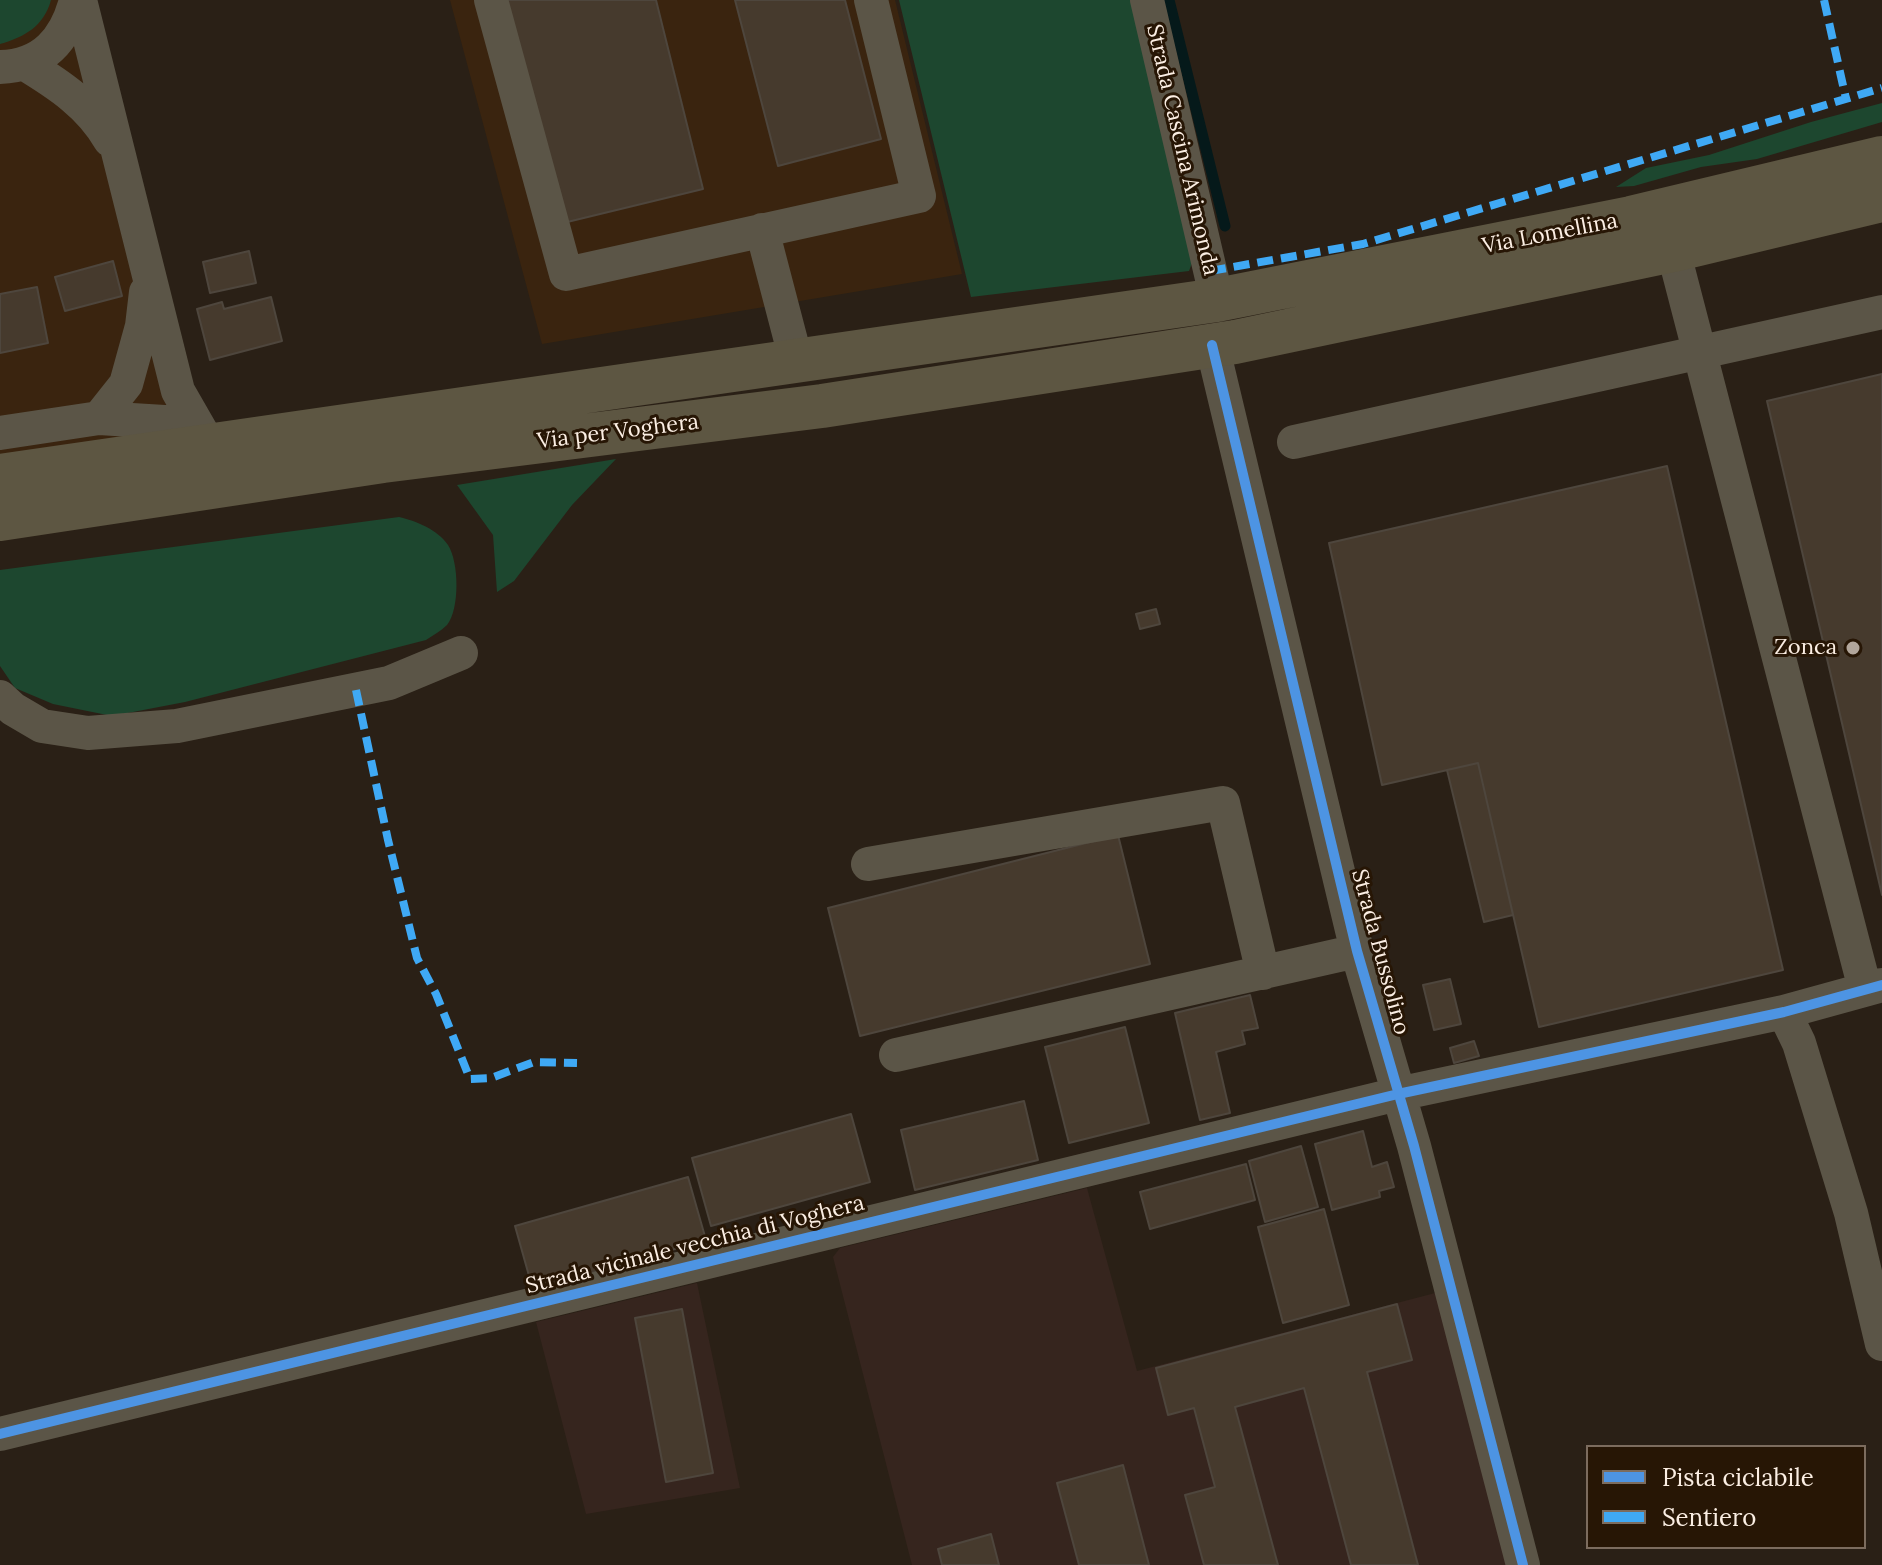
<!DOCTYPE html>
<html>
<head>
<meta charset="utf-8">
<style>
	body { margin:0 }
	#map { position:relative; width:1882px; height:1565px; overflow:hidden; background:#2a2016; font-family:Lora,serif }
	canvas { display:block }
	.legend { position:absolute; left:1586px; top:1445px; width:280px; height:104px; box-sizing:border-box; background:#271605; border:2px solid #7c6c5e; margin:0; padding:10px 14px; list-style:none; font-size:24px; color:#fbeee3 }
	.legend li { display:flex; align-items:center; gap:16px; height:40px }
	.legend b { width:40px; border:2px solid #7c6c5e }
</style>
</head>
<body>
<div id="map">
<canvas width="1882" height="1565"></canvas>
<ul class="legend">
<li><b style="height:10px;background:#4d94e3"></b>Pista ciclabile</li>
<li><b style="height:10px;background:#3fa9f5"></b>Sentiero</li>
</ul>
</div>
<script>
const g = document.querySelector('canvas').getContext('2d');
g.lineJoin = 'round';
function paint(path, color) {
  g.fillStyle = color;
  g.fill(path, 'evenodd');
}
function strokePath(path, color, width, dash) {
  g.strokeStyle = color;
  g.lineWidth = width;
  g.lineCap = dash ? 'butt' : 'round';
  g.setLineDash(dash || []);
  g.stroke(path);
}
function drawText(font, color, halo, rows, align = 'center') {
  g.font = font + ' Lora,serif';
  g.lineWidth = 6;
  g.setLineDash([]);
  g.textBaseline = 'middle';
  g.strokeStyle = halo;
  g.fillStyle = color;
  for (const [text, x, y, turn = 0] of rows) {
    g.save();
    g.translate(x, y);
    g.rotate((+turn || 0) * Math.PI / 180);
    g.textAlign = isNaN(turn) ? turn : align;
    if (halo) g.strokeText(text, 0, 0);
    g.fillText(text, 0, 0);
    g.restore();
  }
}
paint(new Path2D(`
	M0 0H71L183 449 0 471Z
	M450 0H895L962 274 542 344Z`), '#3a240f');
paint(new Path2D(`
	M1087 1188 1137 1371 1439 1292 1509 1565H912L833 1257 840 1248Z
	M697 1283 740 1488 586 1514 536 1322Z`), '#36251e');
paint(new Path2D(`
	M0 0H51C44 26 25 37 0 44Z
	M899 0H1134L1192 263 1189 271 971 297Z
	M1882 103V122L1757 159 1701 167 1634 186 1616 187 1646 168 1709 155 1811 122Z
	M616 459 572 505 514 581 497 592 493 535 457 485Z
	M399 517C416 521 437 529 448 545 459 562 460 609 447 625 441 631 433 635 426 640L185 702 112 716 53 704 15 688 0 666V570Z`), '#1d472f');
strokePath(new Path2D(`
	M1169 0 1225 226`), '#05191a', 11);
const building = new Path2D(`
	M503 0H656L703 189 559 224Z
	M735 0H845L881 139 778 166Z
	M249 251 256 283 210 293 203 262Z
	M113 261 122 296 65 311 55 277Z
	M37 287 48 343 0 353V294Z
	M271 297 282 341 210 360 197 309 222 302 224 309Z
	M1882 374V895L1767 401Z
	M1667 466 1783 970 1539 1027 1478 763 1382 785 1329 543Z
	M1156 609 1160 624 1140 629 1136 614Z
	M1478 763 1513 915 1484 922 1447 770Z
	M1118 835 1150 964 860 1036 828 908Z
	M1450 979 1461 1024 1434 1030 1423 985Z
	M1250 995 1258 1028 1242 1031 1245 1044 1216 1052 1230 1113 1200 1120 1175 1013Z
	M1125 1027 1149 1123 1069 1143 1045 1047Z
	M1474 1041 1479 1056 1454 1063 1450 1048Z
	M1024 1101 1038 1160 915 1190 901 1130Z
	M851 1114 870 1182 711 1226 692 1158Z
	M1363 1131 1372 1167 1387 1162 1394 1187 1379 1191 1380 1197 1332 1210 1315 1144Z
	M1301 1146 1318 1207 1265 1222 1249 1161Z
	M1246 1164 1255 1200 1150 1229 1140 1192Z
	M688 1177 706 1240 533 1290 515 1226Z
	M1324 1209 1349 1305 1283 1323 1258 1227Z
	M1397 1304 1412 1360 1367 1372 1418 1565H1351L1304 1388 1235 1407 1278 1565H1204L1185 1495 1215 1487 1194 1408 1168 1415 1156 1368Z
	M682 1309 713 1473 666 1482 635 1318Z
	M1123 1465 1149 1565H1079L1057 1483Z
	M991 1534 999 1565H942L938 1549Z`);
paint(building, '#463a2d');
strokePath(building, '#4e463d', 2);
strokePath(new Path2D(`
	M80 0 178 391 209 445
	M491 0 566 274 919 196 871 0
	M1147 0 1217 300
	M25 64C58 84 90 105 110 140
	M0 67C43 66 66 39 76 0
	M762 230 796 360
	M1673 250 1865 989
	M1212 345 1357 951 1414 1146 1523 1565
	M99 418 126 384 142 326 146 292
	M0 433 99 418 197 424
	M1294 442 1882 312
	M0 697 13 709 42 726 88 733 177 726 389 683 461 653
	M868 864 1223 803 1263 973
	M1784 1012 1799 1043 1851 1213 1882 1344
	M896 1055 1357 951
	M0 1434 1398 1094 1784 1012 1882 985`), '#5b5547', 34);
strokePath(new Path2D(`
	M0 476 1217 300 1631 218 1882 158
	M0 519 383 461 822 406 1235 342 1673 250 1882 200`), '#5d5642', 44);
strokePath(new Path2D(`
	M1824 0 1846 99
	M1210 271 1363 244 1882 88
	M356 690 388 840 417 958 436 994 470 1079 491 1078 534 1062 577 1063`), '#3fa9f5', 8, [16, 8]);
strokePath(new Path2D(`
	M1212 345 1357 951 1414 1146 1523 1565
	M0 1434 1398 1094 1784 1012 1882 985`), '#4d94e3', 10);
for (const [x, y, r, color] of [
	[1853,648,8,"#b2a69b"]
]) {
  const dot = new Path2D();
  dot.arc(x, y, r, 0, 2 * Math.PI);
  g.fillStyle = color;
  g.fill(dot);
  strokePath(dot, '#271605', 3);
}
drawText('22px', '#fbeee3', '#271605', [
	["Strada Cascina Arimonda",1182,150,77],
	["Via Lomellina",1550,234,-11],
	["Via per Voghera",618,432,-7],
	["Strada Bussolino",1380,952,75],
	["Strada vicinale vecchia di Voghera",695,1245,-14]
]);
drawText('22px', '#fbeee3', '#271605', [
	["Zonca",1837,648]
], 'right');
</script>
</body>
</html>
